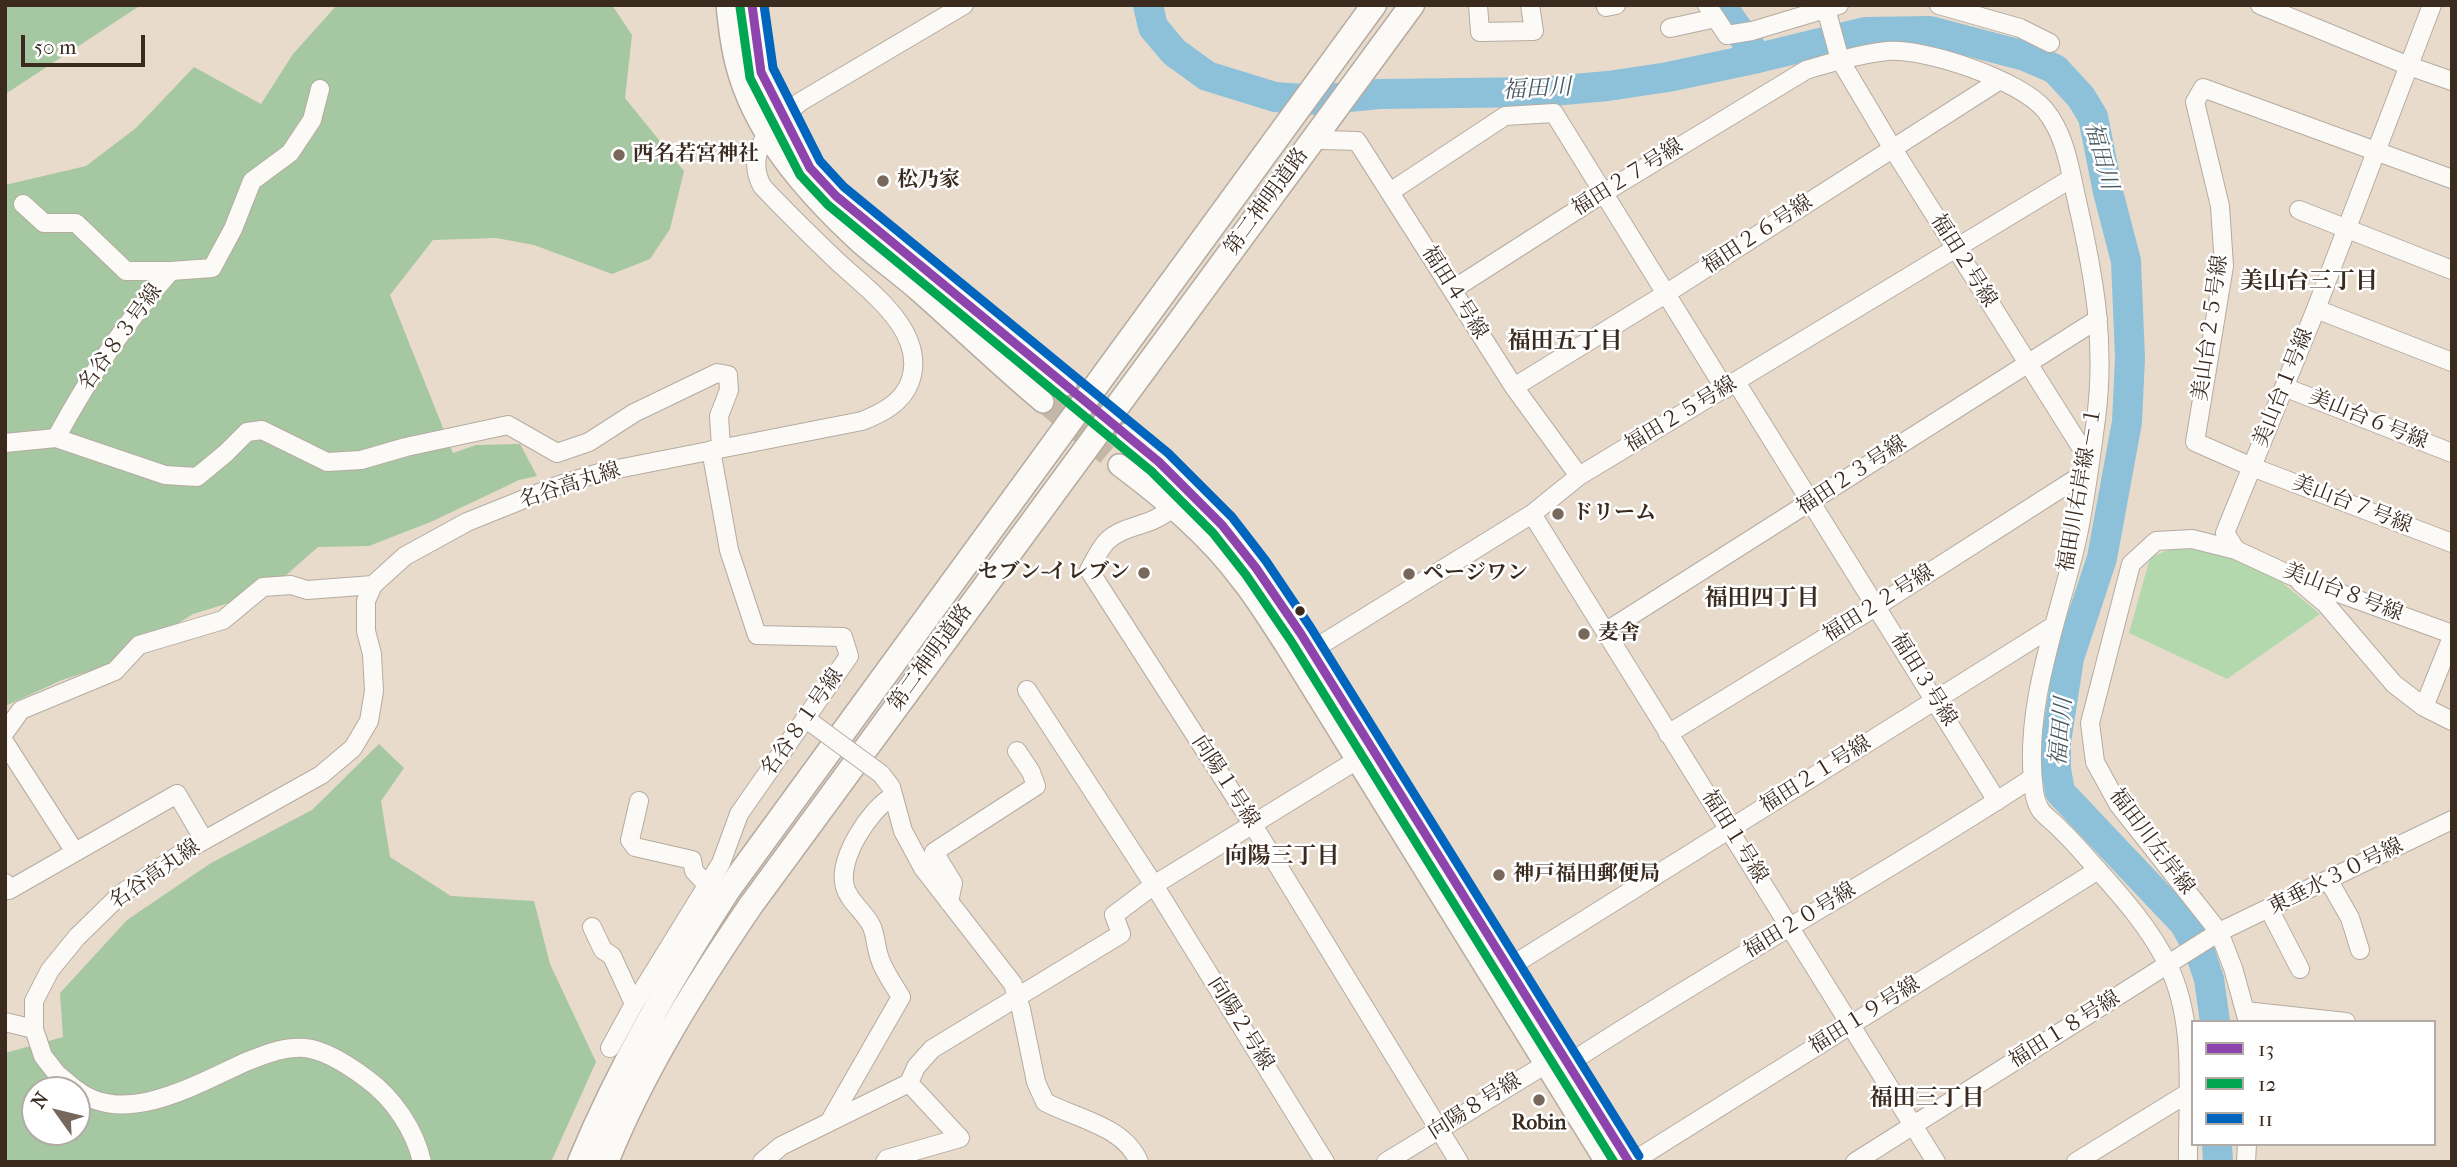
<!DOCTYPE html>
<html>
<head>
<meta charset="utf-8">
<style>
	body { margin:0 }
	#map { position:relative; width:2457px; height:1167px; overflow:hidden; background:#e9dbcc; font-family:"IM FELL French Canon",serif }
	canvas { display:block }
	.frame { position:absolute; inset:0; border:7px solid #3b2a1e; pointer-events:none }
	.legend { position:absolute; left:2191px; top:1020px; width:245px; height:126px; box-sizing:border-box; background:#fff; border:2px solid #b1aaa5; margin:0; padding:9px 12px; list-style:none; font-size:21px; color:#3b2a1e }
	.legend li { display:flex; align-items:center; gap:14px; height:35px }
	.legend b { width:35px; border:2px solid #b1aaa5 }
	.north { position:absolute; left:21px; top:1076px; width:70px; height:70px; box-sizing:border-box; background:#fff; border:2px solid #b1aaa5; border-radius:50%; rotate:304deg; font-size:19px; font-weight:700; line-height:28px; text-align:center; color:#3b2a1e }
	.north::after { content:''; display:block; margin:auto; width:24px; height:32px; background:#78685b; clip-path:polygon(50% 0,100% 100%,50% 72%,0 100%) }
	.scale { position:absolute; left:21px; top:35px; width:124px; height:32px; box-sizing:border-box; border:4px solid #3b2a1e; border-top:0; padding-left:9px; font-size:21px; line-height:24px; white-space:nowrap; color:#3b2a1e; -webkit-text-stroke:5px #fff; paint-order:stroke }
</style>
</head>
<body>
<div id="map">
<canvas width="2457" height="1167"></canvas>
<div class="frame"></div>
<ul class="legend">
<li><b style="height:9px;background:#8e44ad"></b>13</li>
<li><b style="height:9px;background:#00a651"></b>12</li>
<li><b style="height:9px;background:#0065bd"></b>11</li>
</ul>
<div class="north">N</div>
<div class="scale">50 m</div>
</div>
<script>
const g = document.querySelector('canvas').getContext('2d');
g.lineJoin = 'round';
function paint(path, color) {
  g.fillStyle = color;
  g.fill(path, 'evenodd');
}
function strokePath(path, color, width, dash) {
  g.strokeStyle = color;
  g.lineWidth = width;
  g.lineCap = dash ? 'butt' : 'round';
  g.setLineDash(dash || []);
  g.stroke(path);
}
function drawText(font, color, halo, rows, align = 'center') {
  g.font = font + ' "IM FELL French Canon","Noto Serif JP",serif';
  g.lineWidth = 5;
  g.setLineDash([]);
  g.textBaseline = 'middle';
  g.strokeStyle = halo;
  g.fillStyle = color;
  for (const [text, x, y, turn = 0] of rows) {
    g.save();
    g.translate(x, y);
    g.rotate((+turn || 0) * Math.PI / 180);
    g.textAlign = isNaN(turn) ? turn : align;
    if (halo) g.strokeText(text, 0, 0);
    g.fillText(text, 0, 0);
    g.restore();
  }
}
paint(new Path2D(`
	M2177 546 2219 554 2273 575 2320 614 2227 679 2129 633 2150 558Z`), '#b3d8ae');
paint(new Path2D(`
	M5 5H141L7 93H5Z
	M337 5H612L632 35 625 98 684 171 670 229 650 259 612 274 534 245 496 238 433 240 390 295 453 453 476 445 520 444 537 476 519 480 433 521 369 546 318 547 268 591 193 614 115 663 62 680 5 706V185L86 166 136 128 194 67 261 104 293 54Z
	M379 744 404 768 381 801 390 857 451 896 534 901 550 964 596 1062 551 1162H5V1053L63 1037 60 993 127 920 211 863 312 810ZM35 1090H77V1132H35Z`), '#a5c7a1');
strokePath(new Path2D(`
	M1148 5 1153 27 1174 52 1207 76 1275 97 1318 100 1379 94 1541 92 1608 86 1668 77 1758 58 1865 32 1930 31 2025 56 2055 69 2081 97 2093 117 2108 192 2126 261 2130 358 2127 422 2102 558 2069 658 2056 742V769L2060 792 2184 923 2199 949 2209 979 2215 1022
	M1721 5 1758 58
	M2217 1144 2218 1162`), '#8dc1da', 30);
strokePath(new Path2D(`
	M1066 385 1127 434
	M1043 402 1119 465`), '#c6b8a9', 21, [21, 10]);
const minor = new Path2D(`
	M1478 5 1480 32 1534 31 1530 5
	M1707 5 1727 35 1752 31 1839 5
	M1825 5 1840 60 1893 149 2089 460
	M1939 5 2020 28 2050 43
	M2260 5 2409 66 2452 81
	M1606 7 1616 5
	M1670 28 1716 18
	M1323 140 1357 141 1514 387 1579 476
	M2452 179 2203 88 2195 102 2220 206 2224 266 2195 442 2252 467 2452 543
	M1390 192 1505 116 1554 113 1725 389
	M23 204 44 223H76L126 271H171
	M2299 210 2452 270
	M1452 290 1605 192 1806 70C1833 62 1860 54 1887 51 1926 48 2020 80 2045 110 2066 136 2070 170 2077 201 2094 276 2106 341 2096 419 2090 462 2085 507 2075 548 2056 626 2023 710 2034 791 2035 798 2037 805 2041 811 2047 818 2055 823 2061 830 2074 842 2086 857 2098 870 2124 899 2151 930 2168 965 2197 1024 2187 1097 2188 1162
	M2316 309 2452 362
	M1736 382 1997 801
	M1514 387 1667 293 2000 80
	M2284 387 2452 453
	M56 438 165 475 197 477 226 453 247 432 262 430 327 462 361 460 406 447 508 425 557 453 589 442 634 413 717 373 728 375 729 390 719 416 721 447
	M5 443 56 438C88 379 126 321 171 271L212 268 233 229 252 181 290 153 312 120 320 89
	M1173 507C1151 528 1124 524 1107 541 1100 548 1094 561 1089 570L1253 825 1459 1162
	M1532 514 1936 1162
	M2236 550 2225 533 2316 309 2432 5
	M2300 582 2325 603 2394 684 2424 707 2452 721
	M1605 632 2098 319
	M1301 657 1532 514 1579 476 2072 178
	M1027 690 1154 885 1325 1162
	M2424 707 2452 637
	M5 732 21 710 115 671 139 645 223 620 263 587 291 585 307 590 373 585
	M1668 734 1877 606 2088 471
	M5 743 75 852
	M881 774 891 787 903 831 923 868 1013 984 1021 1009 1036 1082 1045 1102C1077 1119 1124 1126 1139 1162
	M639 801 630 840 635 847 692 860 694 871 707 885
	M2329 881 2350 918 2360 950
	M5 883 9 890 177 794 204 840
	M949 902 953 883 934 852 1036 786 1031 772 1017 751
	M2269 909 2300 969
	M592 927 603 950 612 956 634 1004
	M1508 968 2052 627
	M2245 1011 2346 1022
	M5 1022 34 1029
	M2248 1022 2233 968 2219 932 2118 804 2095 762 2090 723 2131 564 2156 541 2192 539 2236 550 2292 576 2452 634
	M610 1048 634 1004 721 863 739 814 849 656 843 637 757 635 729 550 711 450
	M76 1090 57 1074 43 1056 34 1029V1001L50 970 77 937 122 893 185 851 321 775 353 748 369 721 374 691 372 654 366 631V601L373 585 405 556 467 522 559 485 602 472 862 421C882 413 902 403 910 382 928 332 869 291 837 261 812 237 786 212 762 186 743 150 774 125 800 102L964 5
	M77 1090C126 1128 200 1082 248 1061 266 1054 285 1046 305 1048 325 1050 351 1067 367 1079 393 1098 415 1130 422 1162
	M831 1119 901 997C894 985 884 972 880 959 876 949 876 937 872 927 866 913 849 902 845 887 837 859 870 809 893 796
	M762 1162 781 1146 909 1083 916 1067 932 1049 1121 934 1114 915 1154 885 1357 760
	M885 1162 887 1159 960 1138 909 1083
	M1386 1162 1546 1064H1568C1720 964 1880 878 2032 778
	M1632 1162 2098 870
	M1855 1162 2219 932 2452 820
	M2076 1162 2188 1093
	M2246 1162 2247 1144`);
const major = new Path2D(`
	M727 5C729 25 731 44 736 63 753 132 804 190 854 237 875 257 899 273 920 292 961 328 1001 367 1043 402
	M752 5 761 72 810 168 848 208 1066 385
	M1127 434 1189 490 1222 525 1256 568 1301 634 1629 1162
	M1119 465C1164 499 1208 535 1242 581 1258 601 1271 623 1285 644L1606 1162`);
const highway = new Path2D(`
	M580 1162C620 1066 672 977 728 890L1374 5
	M606 1162C643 1070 696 986 751 905L1412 5`);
strokePath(minor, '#b5aba0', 20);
strokePath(major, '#b5aba0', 24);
strokePath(highway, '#b5aba0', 27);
strokePath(minor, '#fcfaf7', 18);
strokePath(major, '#fcfaf7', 21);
strokePath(highway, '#fcfaf7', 24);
const minorBridge = new Path2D(`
	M813 724 881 774`);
strokePath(minorBridge, '#b5aba0', 20, []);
strokePath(minorBridge, '#fcfaf7', 18);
strokePath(new Path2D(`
	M752 5 761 72 810 168 836 196 1159 462 1222 525 1256 568 1301 634 1629 1162`), '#8e44ad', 9);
strokePath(new Path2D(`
	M740 7 750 78 800 175 828 205 1151 471 1213 533 1246 575 1291 641 1614 1162`), '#00a651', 9);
strokePath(new Path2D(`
	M764 5 773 68 820 161 844 187 1168 453 1232 517 1266 561 1311 628 1639 1156`), '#0065bd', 9);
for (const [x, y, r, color] of [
	[619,155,7,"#78685b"],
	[883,181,7,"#78685b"],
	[1558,514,7,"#78685b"],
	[1144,573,7,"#78685b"],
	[1409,574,7,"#78685b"],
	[1300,611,6,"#3b2a1e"],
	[1584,634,7,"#78685b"],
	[1499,875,7,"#78685b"],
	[1539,1100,7,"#78685b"]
]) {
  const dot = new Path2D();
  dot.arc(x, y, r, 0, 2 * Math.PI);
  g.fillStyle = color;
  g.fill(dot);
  strokePath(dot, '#fff', 2.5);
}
drawText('bold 21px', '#3b2a1e', '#fff', [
	["西名若宮神社",633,155],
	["松乃家",897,181],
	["ドリーム",1572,514],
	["セブン-イレブン",1130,573,"right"],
	["ページワン",1423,574],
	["麦舎",1598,634],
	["神戸福田郵便局",1513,875],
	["Robin",1539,1124,"center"]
], 'left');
drawText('21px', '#3b2a1e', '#fff', [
	["福田２７号線",1628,178,-32],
	["第二神明道路",1267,202,-54],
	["福田２６号線",1758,235,-33],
	["福田２号線",1963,261,58],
	["福田４号線",1454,293,58],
	["美山台２５号線",2211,328,-82],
	["名谷８３号線",121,338,-54],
	["美山台１号線",2284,388,-68],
	["福田２５号線",1681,415,-31],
	["美山台６号線",2368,420,22],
	["福田２３号線",1852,476,-33],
	["名谷高丸線",570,486,-18],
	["福田川右岸線－１",2081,489,-80],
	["美山台７号線",2352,505,21],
	["美山台８号線",2343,593,21],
	["福田２２号線",1879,604,-32],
	["第二神明道路",931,658,-54],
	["福田３号線",1923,680,58],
	["名谷８１号線",803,723,-55],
	["福田２１号線",1816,775,-32],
	["向陽１号線",1225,782,57],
	["福田１号線",1734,837,58],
	["福田川左岸線",2151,842,53],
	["名谷高丸線",155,875,-35],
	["東垂水３０号線",2336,877,-26],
	["福田２０号線",1800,921,-31],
	["福田１９号線",1865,1016,-32],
	["向陽２号線",1240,1024,58],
	["福田１８号線",2065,1030,-32],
	["向陽８号線",1475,1107,-32]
]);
drawText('italic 23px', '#4a5b62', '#fff', [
	["福田川",1537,90,-3],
	["福田川",2100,156,75],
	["福田川",2062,732,-85]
]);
drawText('bold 23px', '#3b2a1e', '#fff', [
	["美山台三丁目",2309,282],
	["福田五丁目",1565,342],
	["福田四丁目",1762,599],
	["向陽三丁目",1282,857],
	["福田三丁目",1927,1099]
]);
</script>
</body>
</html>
